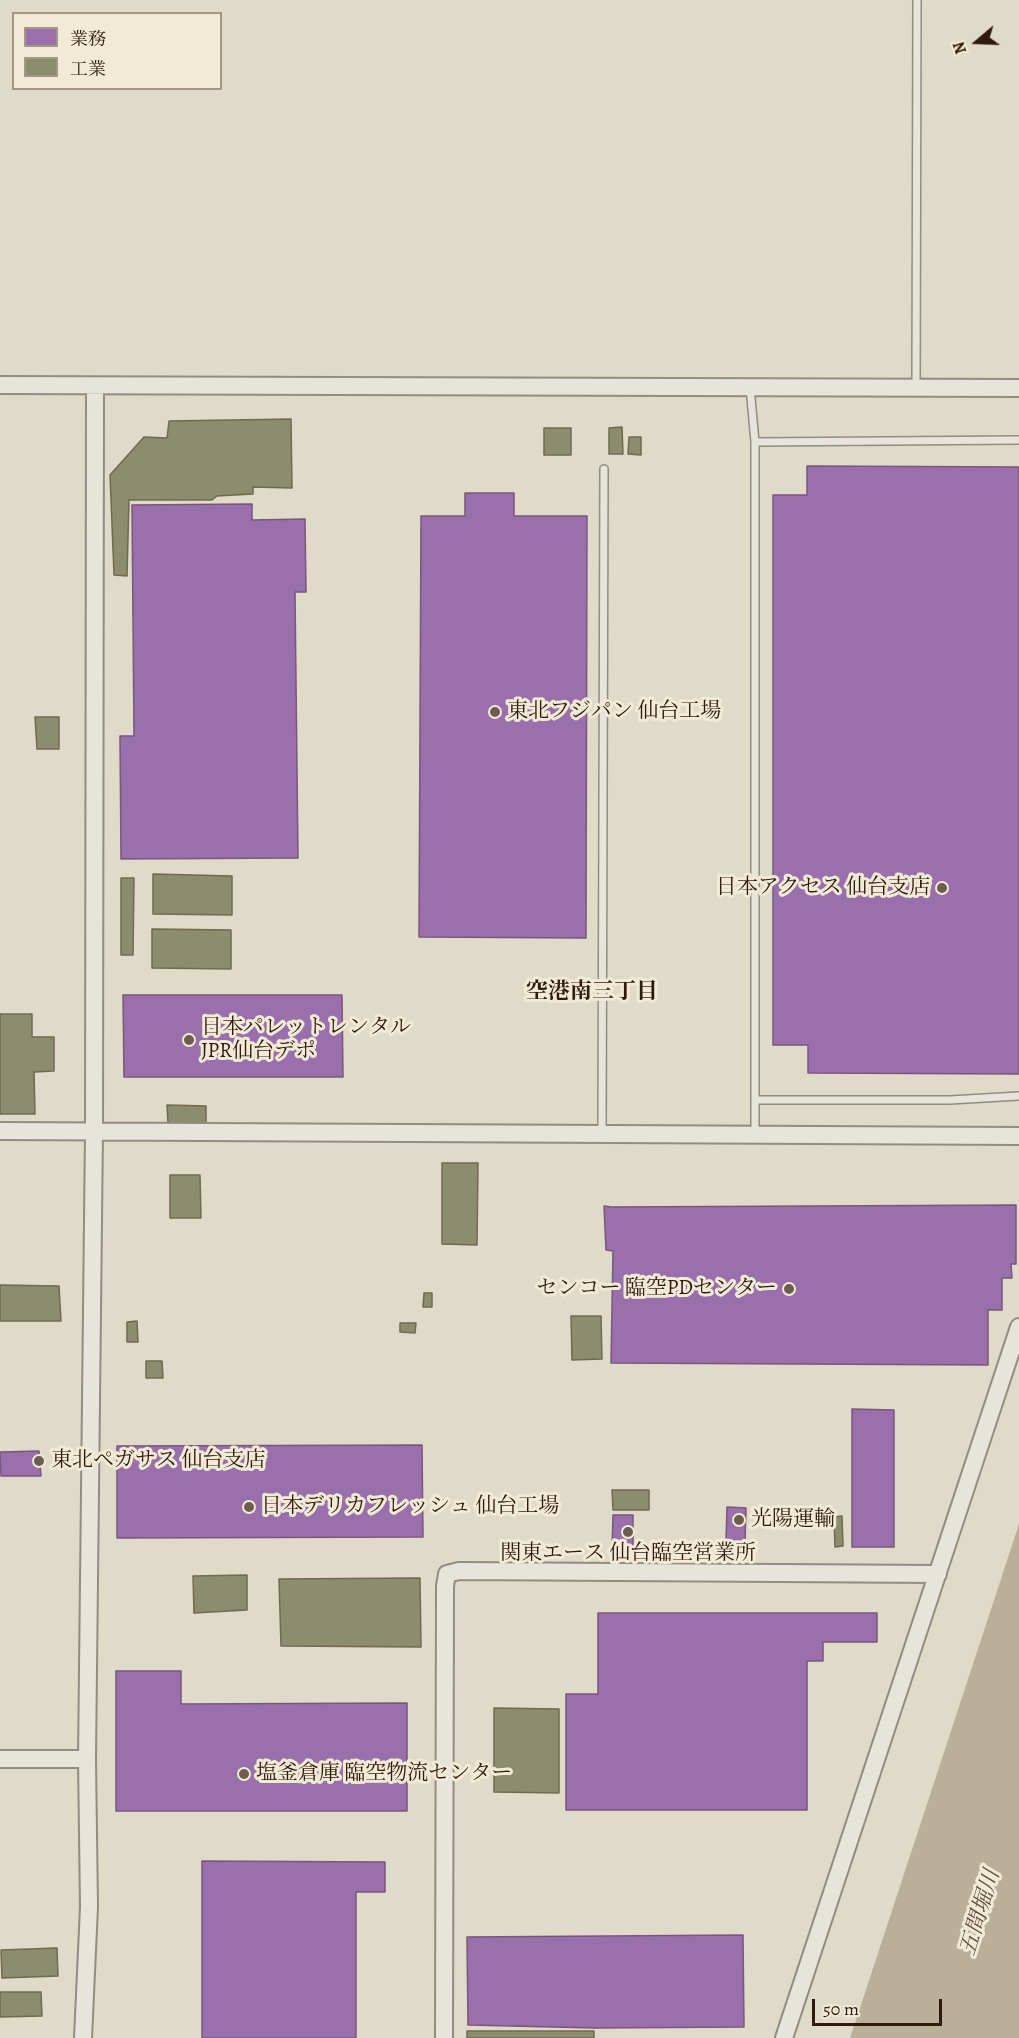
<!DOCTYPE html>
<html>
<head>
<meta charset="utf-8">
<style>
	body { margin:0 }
	#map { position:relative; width:1019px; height:2038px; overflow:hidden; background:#e0dac9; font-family:Alegreya,"Noto Serif JP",serif }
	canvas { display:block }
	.legend { position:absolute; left:12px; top:12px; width:210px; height:78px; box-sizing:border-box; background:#f1ead6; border:2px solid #a49786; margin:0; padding:8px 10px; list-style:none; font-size:18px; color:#301a0e }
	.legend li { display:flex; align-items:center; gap:12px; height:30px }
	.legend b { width:30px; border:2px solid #a49786 }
	.north { position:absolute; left:947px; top:12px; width:60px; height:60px; -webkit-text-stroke:4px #f1ead6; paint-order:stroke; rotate:251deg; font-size:16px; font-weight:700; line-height:24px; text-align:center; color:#301a0e }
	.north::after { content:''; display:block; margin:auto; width:21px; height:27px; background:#301a0e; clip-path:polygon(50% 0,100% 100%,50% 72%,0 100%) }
	.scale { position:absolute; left:812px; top:1999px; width:130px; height:27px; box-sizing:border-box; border:3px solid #301a0e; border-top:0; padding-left:8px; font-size:18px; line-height:21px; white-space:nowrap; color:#301a0e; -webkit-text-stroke:4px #f1ead6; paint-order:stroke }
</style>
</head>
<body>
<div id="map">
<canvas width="1019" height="2038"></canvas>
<ul class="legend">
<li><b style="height:16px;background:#9970ab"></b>業務</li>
<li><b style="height:16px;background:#8c8c6e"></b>工業</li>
</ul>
<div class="north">N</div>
<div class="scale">50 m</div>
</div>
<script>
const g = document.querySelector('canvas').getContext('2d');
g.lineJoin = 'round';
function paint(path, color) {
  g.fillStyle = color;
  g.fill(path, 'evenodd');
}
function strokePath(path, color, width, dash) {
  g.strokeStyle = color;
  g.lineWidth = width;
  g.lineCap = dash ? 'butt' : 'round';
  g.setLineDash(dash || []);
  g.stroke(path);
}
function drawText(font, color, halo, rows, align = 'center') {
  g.font = font + ' Alegreya,"Noto Serif JP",serif';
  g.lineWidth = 6;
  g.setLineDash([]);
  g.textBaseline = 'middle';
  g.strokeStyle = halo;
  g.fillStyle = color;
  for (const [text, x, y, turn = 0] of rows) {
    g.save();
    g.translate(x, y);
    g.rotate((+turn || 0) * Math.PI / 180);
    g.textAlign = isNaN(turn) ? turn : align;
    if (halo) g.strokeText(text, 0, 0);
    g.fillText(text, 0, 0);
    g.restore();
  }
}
paint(new Path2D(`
	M1019 1524V2038H850L859 2011Z`), '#baaf98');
const offices = new Path2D(`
	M807 466 1019 467V1074L808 1073V1045H773V495H807Z
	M465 493H514V516H587L586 938 419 937 421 516H465Z
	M252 504V520L305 519 306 592H295L298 858 121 859 120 736H134L132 505Z
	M123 995H342L343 1077H124Z
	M1016 1205V1264H1011L1012 1278H1002V1310H988V1365L611 1363 613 1251 606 1250 604 1206 611 1207Z
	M852 1409 894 1410V1547H852Z
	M422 1445 423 1537 117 1538V1446Z
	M39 1451 41 1476H1L0 1452Z
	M727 1507 746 1508 745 1541 726 1540Z
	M613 1515H633V1549L612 1548Z
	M598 1613H877V1642H823V1661H807V1810H566V1694H598Z
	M116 1671H181V1704L407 1703V1811H116Z
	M202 1861 385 1862V1892H356V2038H202Z
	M743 1935 744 2027 594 2028 468 2025 467 1937Z`);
paint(offices, '#9970ab');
strokePath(offices, '#7a567c', 1.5);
const industry = new Path2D(`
	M291 419 292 488 253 487V494L217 496 212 500H129L127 576 114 575 110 475 144 437 167 438 169 421Z
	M622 427 623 454H609V428Z
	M544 428H571V455H544Z
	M629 437H641V455L628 454Z
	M35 717H59V749H37Z
	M153 874 232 876V915L153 914Z
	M121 878H134L133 955H121Z
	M152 929 231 930V969L152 968Z
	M0 1014H32V1037H54V1071L34 1072 35 1114H0Z
	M167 1105 206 1106V1124H168Z
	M442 1163H478L477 1245 442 1244Z
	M170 1175H200L201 1218H170Z
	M0 1285 59 1286 61 1321H0Z
	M424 1293H432V1307H423Z
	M571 1316H601L602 1359 572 1360Z
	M137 1321 138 1342H127V1322Z
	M400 1323H416L415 1333 400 1332Z
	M146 1361H162L163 1378H146Z
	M612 1490H649V1510H613Z
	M842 1516 843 1546 835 1547 834 1517Z
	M247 1575V1610L194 1613 193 1576Z
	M420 1578 421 1647 281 1646 279 1579Z
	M494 1708 559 1709V1793L494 1792Z
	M57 1948 58 1976 2 1978 1 1950Z
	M0 1992H41L42 2016 0 2017Z
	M467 2031H594V2038H467Z`);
paint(industry, '#8c8c6e');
strokePath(industry, '#706a51', 1.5);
const service = new Path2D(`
	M750 387 755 442V1100H950L1019 1096
	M916 387 917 0
	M755 442 1019 440
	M755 1133V1100
	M602 1134 604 469`);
const tertiary = new Path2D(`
	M0 385 1019 388
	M0 1131 1019 1136
	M0 1759H87
	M83 2038 89 1907 87 1759 94 1131 95 386
	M444 2038 445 1586 447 1574 459 1571 938 1574
	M784 2038 1019 1327`);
strokePath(service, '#928c81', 10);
strokePath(tertiary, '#928c81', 20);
strokePath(service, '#e7e4dc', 7);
strokePath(tertiary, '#e7e4dc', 16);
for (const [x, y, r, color] of [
	[495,712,6,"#6e5d4f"],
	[942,888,6,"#6e5d4f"],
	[189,1040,6,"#6e5d4f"],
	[789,1289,6,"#6e5d4f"],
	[39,1461,6,"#6e5d4f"],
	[249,1507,6,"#6e5d4f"],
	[739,1520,6,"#6e5d4f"],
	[628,1532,6,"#6e5d4f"],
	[244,1774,6,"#6e5d4f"]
]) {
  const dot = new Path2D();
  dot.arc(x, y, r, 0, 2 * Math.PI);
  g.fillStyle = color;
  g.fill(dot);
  strokePath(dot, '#f1ead6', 2);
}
drawText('21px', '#301a0e', '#f1ead6', [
	["東北フジパン 仙台工場",507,712],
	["日本アクセス 仙台支店",930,888,"right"],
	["日本パレットレンタル",201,1028],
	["JPR仙台デポ",201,1052],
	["センコー 臨空PDセンター",777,1289,"right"],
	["東北ペガサス 仙台支店",51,1461],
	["日本デリカフレッシュ 仙台工場",261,1507],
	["光陽運輸",751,1520],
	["関東エース 仙台臨空営業所",628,1554,"center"],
	["塩釜倉庫 臨空物流センター",256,1774]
], 'left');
drawText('bold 22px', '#301a0e', '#f1ead6', [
	["空港南三丁目",592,993]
]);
drawText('italic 22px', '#614e3d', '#f1ead6', [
	["五間堀川",981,1913,-73]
]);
</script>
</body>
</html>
